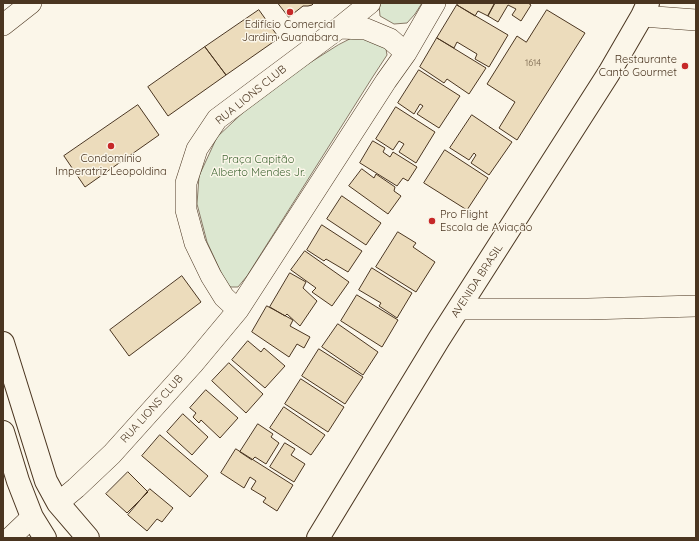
<!DOCTYPE html>
<html>
<head>
<meta charset="utf-8">
<style>
	body { margin:0 }
	#map { position:relative; width:699px; height:541px; overflow:hidden; background:#fbf6e9; font-family:Quicksand,sans-serif }
	canvas { display:block }
	.frame { position:absolute; inset:0; border:4px solid #4a3520; pointer-events:none }
</style>
</head>
<body>
<div id="map">
<canvas width="699" height="541"></canvas>
<div class="frame"></div>
</div>
<script>
const g = document.querySelector('canvas').getContext('2d');
g.lineJoin = 'round';
function paint(path, color) {
  g.fillStyle = color;
  g.fill(path, 'evenodd');
}
function strokePath(path, color, width, dash) {
  g.strokeStyle = color;
  g.lineWidth = width;
  g.lineCap = dash ? 'butt' : 'round';
  g.setLineDash(dash || []);
  g.stroke(path);
}
function drawText(font, color, halo, rows, align = 'center') {
  g.font = font + ' Quicksand,sans-serif';
  g.lineWidth = 3;
  g.setLineDash([]);
  g.textBaseline = 'middle';
  g.strokeStyle = halo;
  g.fillStyle = color;
  for (const [text, x, y, turn = 0] of rows) {
    g.save();
    g.translate(x, y);
    g.rotate((+turn || 0) * Math.PI / 180);
    g.textAlign = isNaN(turn) ? turn : align;
    if (halo) g.strokeText(text, 0, 0);
    g.fillText(text, 0, 0);
    g.restore();
  }
}
const green = new Path2D(`
	M381 3H422L415 14 407 23 394 24 380 16 379 5Z
	M356 36 385 43 387 55 372 78 247 276 238 287H230L225 281 207 242 197 204 199 176 217 137 251 105 300 69 338 45Z`);
paint(green, '#dce7d0');
strokePath(green, '#887966', 1);
const building = new Path2D(`
	M278 3H314L312 5 308 6H303L289 17Z
	M459 3H495L488 16 478 11 475 16 457 5Z
	M495 3H528L531 5 521 21 512 15 516 9 508 5 498 22 488 16Z
	M457 5 508 35 489 67 475 59 477 54 457 42 454 48 437 38Z
	M259 10 279 38 226 75 205 47Z
	M547 10 585 33 517 140 499 128 515 102 487 84 517 36 526 42Z
	M437 38 486 68 469 94 447 79 444 83 420 67Z
	M205 47 226 75 168 116 148 87Z
	M419 70 460 96 439 128 417 114 423 106 420 104 414 114 398 103Z
	M138 105 159 135 85 187 64 156Z
	M396 107 435 132 416 163 399 152 404 144 399 141 393 150 376 139Z
	M472 115 512 142 489 175 471 163 476 155 474 153 469 160 450 148Z
	M373 141 385 148 383 152 390 157 393 152 417 167 408 181 403 178 397 186 360 163Z
	M445 150 488 178 467 210 424 183Z
	M362 169 374 178 376 174 395 187 394 191 401 196 388 214 349 186Z
	M342 196 381 223 366 245 327 219Z
	M322 225 362 251 348 272 326 259 324 261 307 250Z
	M398 232 416 243 413 247 435 262 416 292 376 267Z
	M305 251 349 282 332 306 312 292 316 288 291 270Z
	M372 268 412 293 397 318 379 306 381 303 359 290Z
	M290 273 306 282 303 288 317 301 300 326 287 314 285 316 270 307Z
	M182 276 201 302 129 356 110 330Z
	M357 295 398 320 382 347 341 321Z
	M267 306 293 320 290 326 310 337 304 348 297 344 289 357 252 332Z
	M338 324 378 352 363 375 322 347Z
	M248 341 261 352 264 348 285 366 265 388 232 360Z
	M319 349 363 377 345 404 302 376Z
	M229 363 263 394 246 413 212 381Z
	M301 379 344 407 328 432 285 404Z
	M206 390 238 418 220 438 201 420 199 423 193 417 196 413 190 408Z
	M284 407 325 435 311 455 270 428Z
	M183 414 208 437 192 455 167 432Z
	M258 424 273 434 271 437 279 443 266 464 255 457 252 460 240 452Z
	M160 435 208 476 190 497 142 456Z
	M285 443 295 449 291 455 305 464 294 482 270 467Z
	M236 449 293 485 277 511 263 502 266 498 251 489 256 481 250 477 244 488 221 473Z
	M128 472 148 492 127 513 106 494Z
	M150 489 173 508 162 522 157 519 147 531 128 515Z`);
paint(building, '#ecdcbc');
strokePath(building, '#4a3520', 1);
const minor = new Path2D(`
	M642 16 696 20
	M3 25 31 3
	M339 28 370 3
	M459 309H588L696 306
	M238 310 224 297 211 276 195 243 186 210V183L197 149 217 119 339 28 366 29 390 39 406 53
	M58 503 76 488 112 454 193 364 238 310 386 81 406 53 435 3
	M10 538 32 517`);
const major = new Path2D(`
	M3 343 46 481 58 503 88 538
	M3 432 18 481 32 517 45 538
	M318 538 439 339 609 73 642 16 648 3`);
strokePath(minor, '#4a3520', 22);
strokePath(major, '#4a3520', 24);
strokePath(minor, '#fbf6e9', 21);
strokePath(major, '#fbf6e9', 22);
for (const [x, y, r, color] of [
	[290,12,4,"#c62828"],
	[685,66,4,"#c62828"],
	[111,146,4,"#c62828"],
	[432,221,4,"#c62828"]
]) {
  const dot = new Path2D();
  dot.arc(x, y, r, 0, 2 * Math.PI);
  g.fillStyle = color;
  g.fill(dot);
  strokePath(dot, '#fbf6e9', 1.5);
}
drawText('9px', '#725f47', null, [
	["1614",533,63]
]);
drawText('11px', '#4a3520', '#fbf6e9', [
	["Edifício Comercial",290,25],
	["Jardim Guanabara",290,38],
	["Restaurante",677,60,"right"],
	["Canto Gourmet",677,73,"right"],
	["Condomínio",111,159],
	["Imperatriz Leopoldina",111,172],
	["Pro Flight",440,215,"left"],
	["Escola de Aviação",440,228,"left"]
]);
drawText('11px', '#4a3520', '#fbf6e9', [
	["RUA LIONS CLUB",251,95,-39],
	["AVENIDA BRASIL",477,281,-57],
	["RUA LIONS CLUB",152,409,-48]
]);
drawText('11px', '#436837', '#fbf6e9', [
	["Praça Capitão",258,160],
	["Alberto Mendes Jr.",258,173]
]);
</script>
</body>
</html>
